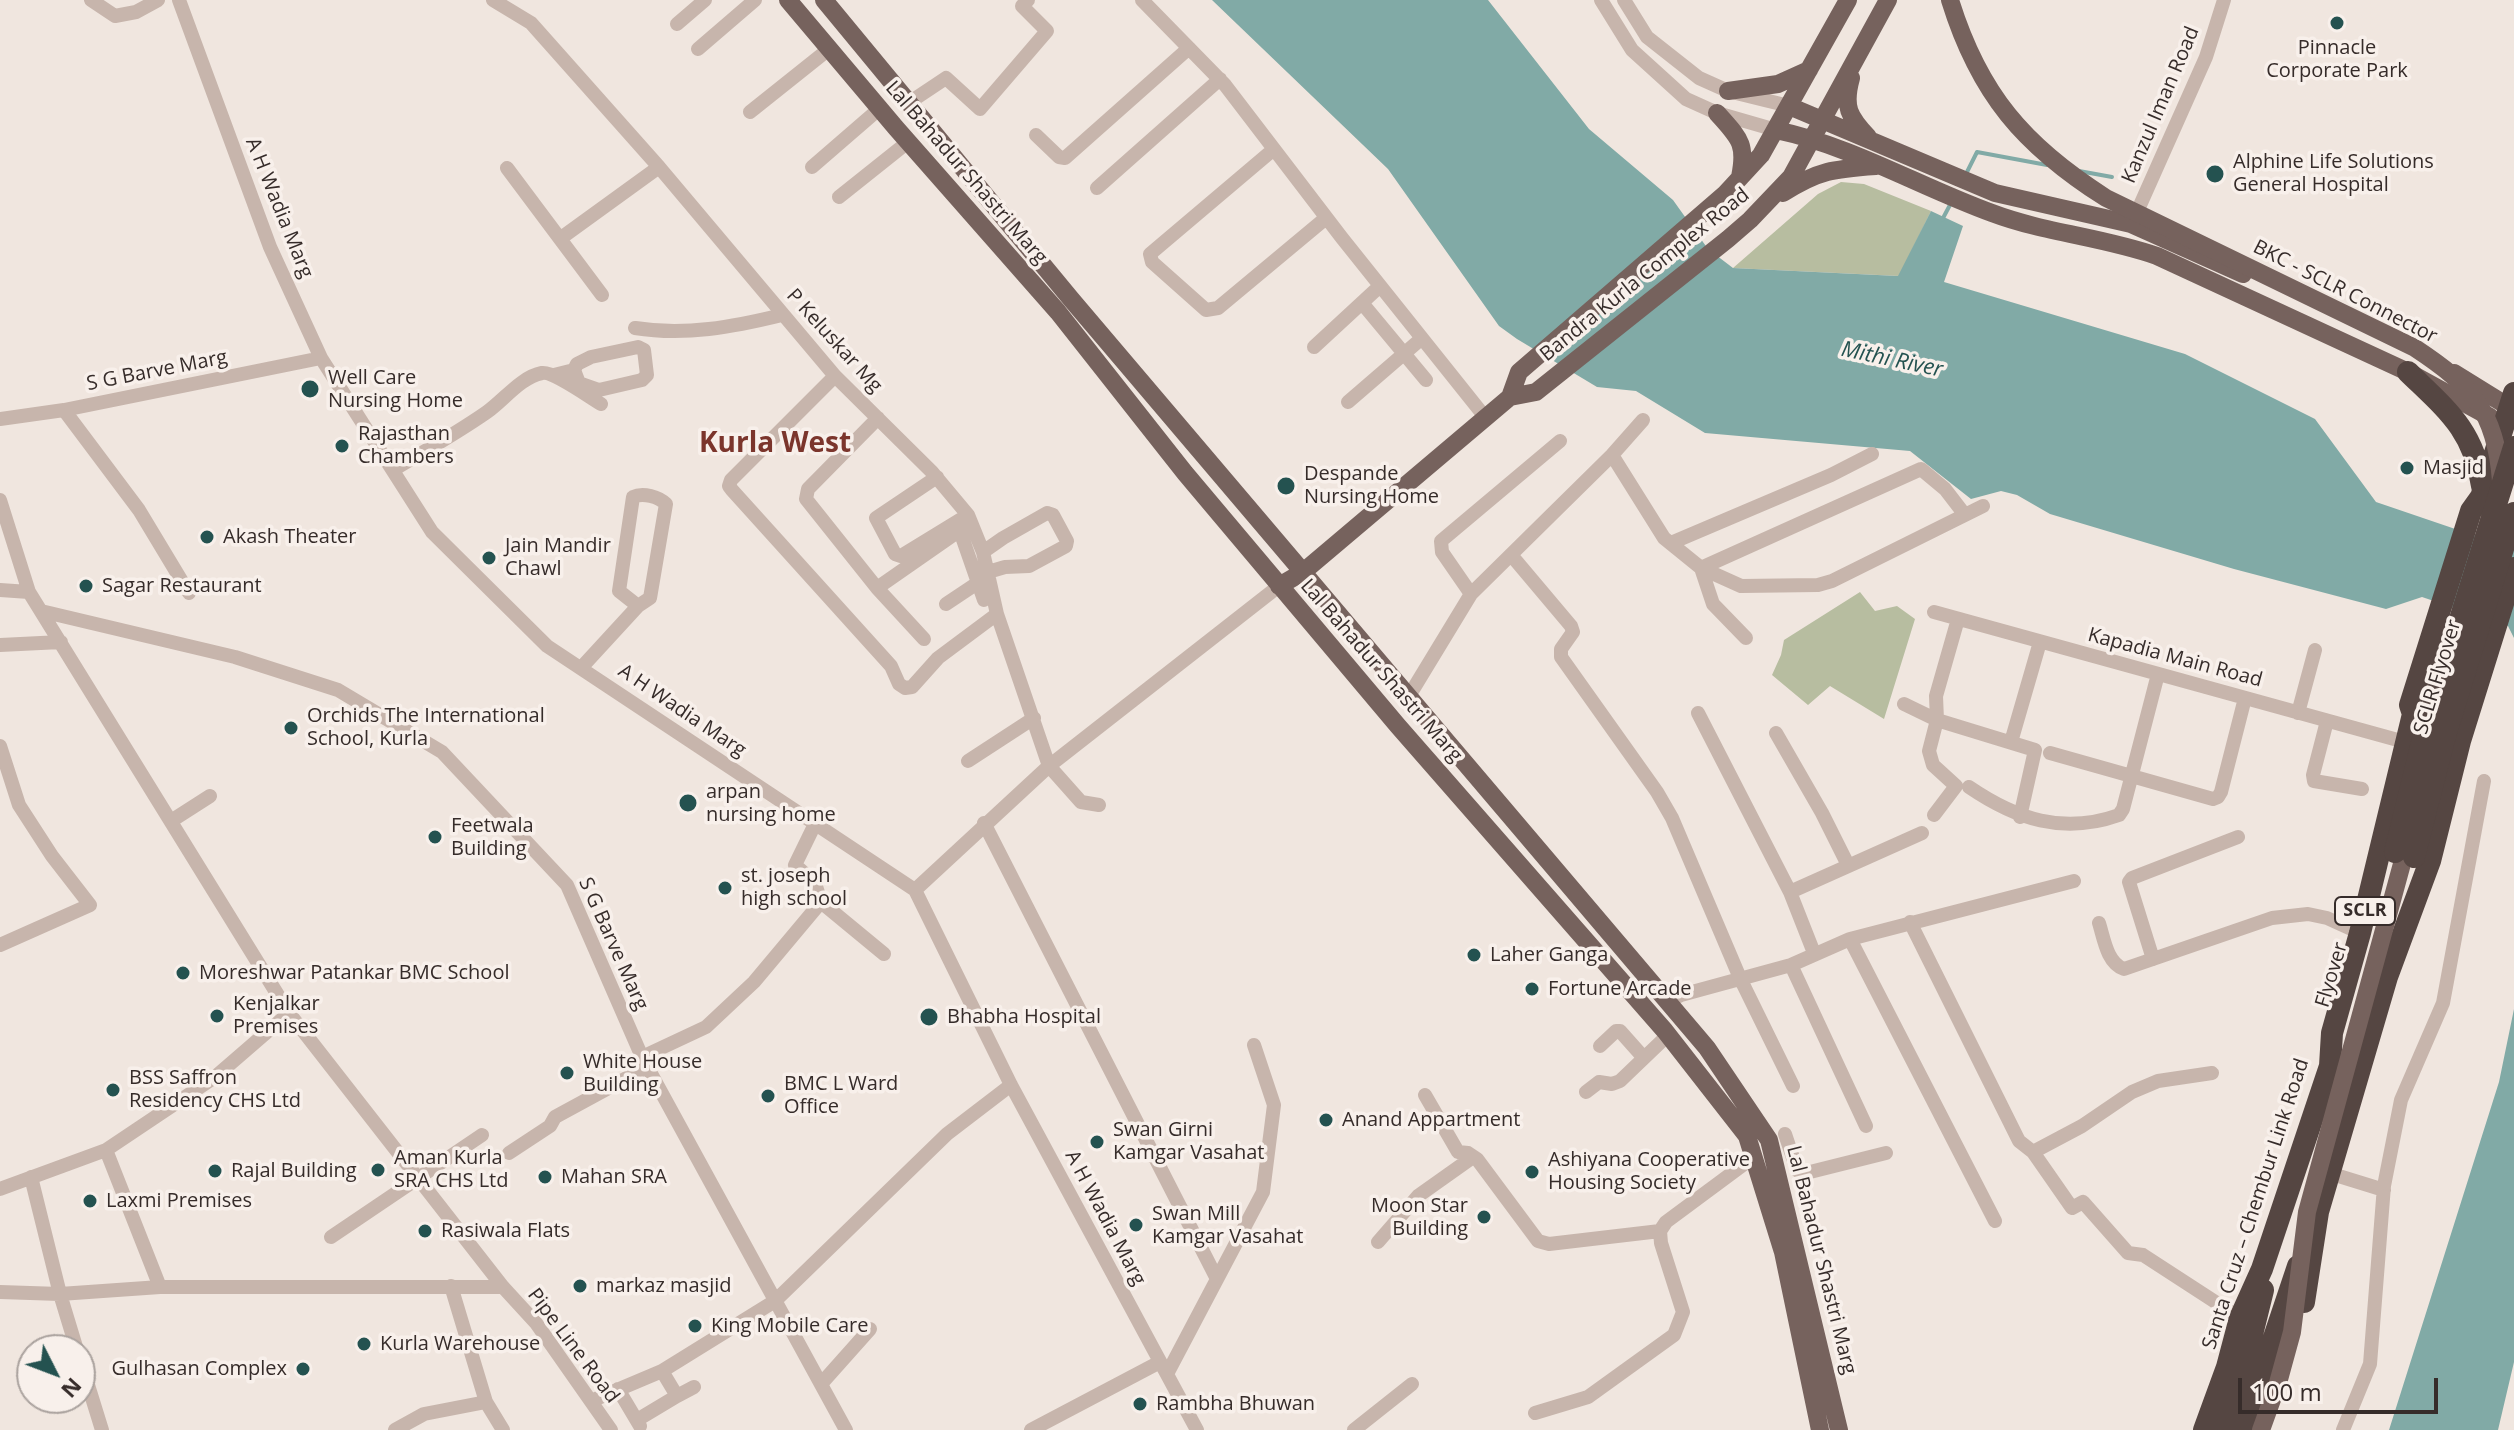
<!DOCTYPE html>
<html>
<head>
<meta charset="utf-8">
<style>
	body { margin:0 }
	#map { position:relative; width:2514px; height:1430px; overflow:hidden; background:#f0e6df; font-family:"Open Sans",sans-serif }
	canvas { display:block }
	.north { position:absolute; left:16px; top:1334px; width:80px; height:80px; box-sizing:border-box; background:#f8f0eb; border:2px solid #aaa29e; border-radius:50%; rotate:132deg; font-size:22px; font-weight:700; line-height:32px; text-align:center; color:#362c2a }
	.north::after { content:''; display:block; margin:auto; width:28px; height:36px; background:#245250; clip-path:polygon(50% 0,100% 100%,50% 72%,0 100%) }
	.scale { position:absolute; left:2238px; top:1378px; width:200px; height:36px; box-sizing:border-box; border:4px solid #362c2a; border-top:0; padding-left:10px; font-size:24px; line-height:28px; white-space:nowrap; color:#362c2a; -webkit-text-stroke:6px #f8f0eb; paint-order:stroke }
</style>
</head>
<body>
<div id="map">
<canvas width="2514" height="1430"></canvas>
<div class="north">N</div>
<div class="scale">100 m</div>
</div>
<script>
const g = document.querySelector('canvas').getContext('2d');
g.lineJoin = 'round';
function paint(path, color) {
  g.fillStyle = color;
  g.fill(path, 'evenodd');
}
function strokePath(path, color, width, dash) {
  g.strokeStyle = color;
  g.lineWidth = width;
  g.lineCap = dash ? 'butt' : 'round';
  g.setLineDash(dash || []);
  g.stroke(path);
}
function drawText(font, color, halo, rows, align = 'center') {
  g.font = font + ' "Open Sans",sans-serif';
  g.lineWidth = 7;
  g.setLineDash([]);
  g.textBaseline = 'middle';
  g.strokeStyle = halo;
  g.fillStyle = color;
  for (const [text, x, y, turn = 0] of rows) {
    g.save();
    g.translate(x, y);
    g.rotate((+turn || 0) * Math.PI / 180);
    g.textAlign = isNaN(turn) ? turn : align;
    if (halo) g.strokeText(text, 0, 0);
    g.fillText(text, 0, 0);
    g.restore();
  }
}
paint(new Path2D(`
	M1841 182 1864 184 1931 211 1899 276 1733 268 1818 194Z
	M1860 592 1875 611 1897 606 1915 619 1884 719 1830 686 1808 705 1772 675 1781 655 1784 640Z`), '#b7bda0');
paint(new Path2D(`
	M1212 0H1488L1589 129 1673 200 1708 249 1733 268 1898 276 1931 211 1963 226 1944 282 2185 354 2315 419 2376 502 2514 549V638L2508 626 2422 597 2386 609 2234 569 2050 514 2017 495 2001 491 1971 499 1910 451 1705 433 1636 391 1597 387 1517 339 1499 326 1388 169Z
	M2514 1009V1362L2498 1430H2389L2499 1082Z`), '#81aaa6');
strokePath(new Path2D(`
	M2079 171 2112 177
	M1966 174 1977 152 2047 165
	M1942 220 1951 203`), '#81aaa6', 4);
strokePath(new Path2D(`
	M91 0 115 16 136 12 158 0
	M179 0 270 247 321 358 432 532 547 646 915 890 1011 1085 1197 1430
	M493 0 531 23 659 167 835 376 932 472 968 515 983 552 997 614 1049 766 1081 802 1099 805
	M1142 0 1225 85 1342 238 1485 417
	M1601 0 1632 50 1686 99 1717 113 1776 130
	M1624 0 1647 37 1699 78 1728 91 1789 106
	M677 24 705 0
	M698 49 755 0
	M910 102 946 78 980 109 1047 31 1022 6 1028 0
	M750 112 829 49
	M1036 135 1059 157 1065 158 1189 48
	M1274 149 1150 254 1152 262 1206 310 1218 308 1326 218
	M812 167 879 109
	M507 168 602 295
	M1097 188 1220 79
	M839 197 908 142
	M2133 221 2206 57 2224 0
	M561 238 659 167
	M1362 303 1426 380
	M635 328C685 336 733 327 782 315
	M1314 347 1380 286
	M554 375 574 370 577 364 591 357 638 347 644 350 647 375 642 380 599 390 579 383 574 370
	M835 376 731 480 729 486 732 490 891 666 899 684 905 688 912 687 938 658 997 614
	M1348 402 1421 339
	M64 410 139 510 189 593
	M878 418 808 489 806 499 877 588 924 639
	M0 419 64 410 321 358
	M1612 455 1664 538 1701 568 1713 604 1746 638
	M393 470C425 451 457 433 487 412 504 400 521 377 542 373 553 371 589 397 601 404
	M937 477 876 518 895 554 901 556 968 515
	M0 500 29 592 289 1013 503 1287 536 1323 611 1430
	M960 531 984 600
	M1671 543 1831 475 1872 454
	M983 552 1003 538 1047 513 1053 515 1067 541 1066 546 1029 566 1005 567 988 572
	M1512 556 1571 626 1573 632 1561 649V657L1657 792 1672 818 1740 978 1793 1086
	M1701 568 1921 469 1945 489 1965 515
	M1701 568 1741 586 1818 585 1832 581 1983 506
	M877 588 966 526
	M0 590 29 592
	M1471 594 1442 552 1441 541 1560 441
	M946 604 985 578
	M41 611 235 657 338 690 442 752 567 885 642 1057 846 1430
	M1934 612 2405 742
	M0 645 61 642
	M581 668 638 606 619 591 633 497C643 492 659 497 666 504L650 598 638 606
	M1409 696 1471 594 1612 455 1643 420
	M1904 704 1937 720 2035 750 2020 817
	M1698 713 1790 892 1814 953
	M2298 713 2315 650
	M2327 721 2313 775 2314 781 2362 789
	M1776 733 1822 813 1848 865
	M2011 742 2040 642
	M0 746 19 805 52 856 90 905 0 945
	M2050 753 2213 799 2218 797 2221 792 2245 698
	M968 761 1034 718
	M1969 787C2016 819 2063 835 2119 815L2123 809 2158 674
	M1934 815 1956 786 1933 765 1929 751 1937 720 1936 696 1958 619
	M171 821 210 796
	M984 823 1216 1277
	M915 890 1049 766 1279 586
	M1790 892 1922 833
	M821 902 884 954
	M1910 922 2019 1141 2033 1152 2082 1126 2132 1092 2158 1081 2212 1073
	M2099 923C2104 939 2107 963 2124 969L2272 918 2308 914 2327 918 2360 933
	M1850 939 1995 1221
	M2153 959 2129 882 2132 878 2238 837
	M1791 965 1866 1126
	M1667 1002 1681 995 1791 965 1850 939 2074 881
	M1600 1046 1616 1031H1620L1644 1058
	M642 1057 706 1027 754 982 821 902 815 883 795 865 815 824
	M1586 1092 1599 1082 1612 1084 1620 1081 1668 1035
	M1425 1095 1458 1152 1468 1153 1477 1159 1538 1241 1549 1244 1660 1231
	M1785 1134 1797 1170 1802 1174 1886 1153
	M106 1150 160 1287
	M2033 1152 2072 1208 2083 1202 2128 1253 2143 1255 2240 1318
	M509 1153 550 1126 555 1117 647 1067
	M2329 1173 2384 1190
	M31 1177 60 1294 77 1350
	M0 1189 106 1150 215 1077 289 1013
	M331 1237 482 1135
	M1378 1242 1418 1196 1473 1157
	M451 1286 486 1402 503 1430
	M0 1292 60 1294 160 1287H503
	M80 1359 102 1430
	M1167 1374 1263 1192 1274 1105 1254 1045
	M821 1384 870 1329
	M618 1389 640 1426
	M677 1396 694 1387
	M591 1401 662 1371 775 1301 947 1134 1011 1085
	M1535 1413 1588 1397 1674 1335 1683 1312 1661 1243 1660 1231 1666 1222 1755 1156
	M637 1420 677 1396 662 1371
	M395 1430 424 1414 486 1402
	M1031 1430 1160 1362
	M1354 1430 1412 1384
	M2343 1430 2370 1364 2384 1186 2401 1100 2443 1003 2484 781`), '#c7b5ac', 14);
strokePath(new Path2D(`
	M788 0 896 128 1058 312 1185 473 1398 726 1665 1031 1747 1136 1783 1252 1820 1430
	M824 0 1071 299 1707 1048 1769 1140 1839 1430
	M1851 78C1843 107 1849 117 1868 137
	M1728 91 1778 84 1809 70
	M1789 106 1995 193 2131 224 2243 274
	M1717 113C1739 138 1747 143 1740 177
	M1776 130C1852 146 1920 187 1992 213 2045 233 2103 237 2157 256L2408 372 2490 417
	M1783 193C1819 170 1834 169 1876 166
	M2454 373 2514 410
	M1510 397 1519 372 1725 194 1761 155 1848 0
	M1279 586 1303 572 1510 397 1536 392 1728 239 1750 220 1791 177 1888 0`), '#76625d', 18);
strokePath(new Path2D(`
	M2408 372C2446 409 2474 430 2482 486
	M2304 1302 2318 1212 2387 977 2430 861 2460 741 2514 568
	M2204 1430 2227 1367 2240 1318 2262 1269 2330 1066 2332 1033 2360 933 2413 714 2410 705 2471 511 2481 497 2514 393
	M2222 1430 2243 1371 2263 1290
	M2243 1430 2298 1266`), '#554642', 22);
strokePath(new Path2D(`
	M1950 0C1979 94 2024 146 2106 198L2415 348C2471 385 2496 411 2501 481
	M2261 1430 2278 1383 2292 1332 2307 1212 2409 838`), '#76625d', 18);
strokePath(new Path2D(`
	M2395 852 2425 731 2514 447
	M2414 857 2445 736 2514 513`), '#554642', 22);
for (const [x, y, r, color] of [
	[2337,23,8,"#245250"],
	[2215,174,10,"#245250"],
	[310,389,10,"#245250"],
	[342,446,8,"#245250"],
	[2407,468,8,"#245250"],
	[1286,486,10,"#245250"],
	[207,537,8,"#245250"],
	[489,558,8,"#245250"],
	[86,586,8,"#245250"],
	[291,728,8,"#245250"],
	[688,803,10,"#245250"],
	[435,837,8,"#245250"],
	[725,888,8,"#245250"],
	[1474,955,8,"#245250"],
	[183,973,8,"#245250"],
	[1532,989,8,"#245250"],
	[217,1016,8,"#245250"],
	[929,1017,10,"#245250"],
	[567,1073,8,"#245250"],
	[113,1090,8,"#245250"],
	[768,1096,8,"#245250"],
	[1326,1120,8,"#245250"],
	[1097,1142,8,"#245250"],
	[378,1170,8,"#245250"],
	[215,1171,8,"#245250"],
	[1532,1172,8,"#245250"],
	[545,1177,8,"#245250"],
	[90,1201,8,"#245250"],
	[1484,1217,8,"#245250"],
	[1136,1225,8,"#245250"],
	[425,1231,8,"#245250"],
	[580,1286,8,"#245250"],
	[695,1326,8,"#245250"],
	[364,1344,8,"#245250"],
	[303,1369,8,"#245250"],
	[1140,1404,8,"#245250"]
]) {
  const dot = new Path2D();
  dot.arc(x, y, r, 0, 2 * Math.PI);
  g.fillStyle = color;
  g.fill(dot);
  strokePath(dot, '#f8f0eb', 3);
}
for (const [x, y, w] of [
	[2365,911,60]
]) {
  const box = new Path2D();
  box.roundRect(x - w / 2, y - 14, w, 28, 6);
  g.fillStyle = '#f8f0eb';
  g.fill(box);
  strokePath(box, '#362c2a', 2);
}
drawText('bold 18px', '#362c2a', null, [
	["SCLR",2365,911]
]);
drawText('20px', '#362c2a', '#f8f0eb', [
	["Pinnacle",2337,48,"center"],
	["Corporate Park",2337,71,"center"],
	["Alphine Life Solutions",2233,162],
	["General Hospital",2233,185],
	["Well Care",328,378],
	["Nursing Home",328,401],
	["Rajasthan",358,434],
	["Chambers",358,457],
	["Masjid",2423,468],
	["Despande",1304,474],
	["Nursing Home",1304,497],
	["Akash Theater",223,537],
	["Jain Mandir",505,546],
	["Chawl",505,569],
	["Sagar Restaurant",102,586],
	["Orchids The International",307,716],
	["School, Kurla",307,739],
	["arpan",706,792],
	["nursing home",706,815],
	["Feetwala",451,826],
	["Building",451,849],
	["st. joseph",741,876],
	["high school",741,899],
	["Laher Ganga",1490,955],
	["Moreshwar Patankar BMC School",199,973],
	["Fortune Arcade",1548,989],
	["Kenjalkar",233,1004],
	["Premises",233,1027],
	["Bhabha Hospital",947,1017],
	["White House",583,1062],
	["Building",583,1085],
	["BSS Saffron",129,1078],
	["Residency CHS Ltd",129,1101],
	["BMC L Ward",784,1084],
	["Office",784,1107],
	["Anand Appartment",1342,1120],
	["Swan Girni",1113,1130],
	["Kamgar Vasahat",1113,1153],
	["Aman Kurla",394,1158],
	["SRA CHS Ltd",394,1181],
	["Ashiyana Cooperative",1548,1160],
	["Housing Society",1548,1183],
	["Rajal Building",231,1171],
	["Mahan SRA",561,1177],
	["Laxmi Premises",106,1201],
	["Moon Star",1468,1206,"right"],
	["Building",1468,1229,"right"],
	["Swan Mill",1152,1214],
	["Kamgar Vasahat",1152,1237],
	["Rasiwala Flats",441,1231],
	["markaz masjid",596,1286],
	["King Mobile Care",711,1326],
	["Kurla Warehouse",380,1344],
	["Gulhasan Complex",287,1369,"right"],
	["Rambha Bhuwan",1156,1404]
], 'left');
drawText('20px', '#362c2a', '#f8f0eb', [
	["Kanzul Iman Road",2161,105,-67],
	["Lal Bahadur Shastri Marg",966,173,49],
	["A H Wadia Marg",279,208,68],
	["Bandra Kurla Complex Road",1645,275,-39],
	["BKC - SCLR Connector",2345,292,27],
	["P Keluskar Mg",834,341,48],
	["S G Barve Marg",157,371,-11],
	["Kapadia Main Road",2175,658,15],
	["Lal Bahadur Shastri Marg",1381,671,49],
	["SCLR Flyover",2438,677,-73],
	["A H Wadia Marg",682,711,34],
	["S G Barve Marg",613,944,66],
	["Flyover",2332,975,-73],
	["Santa Cruz – Chembur Link Road",2256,1204,-72],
	["A H Wadia Marg",1105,1218,62],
	["Lal Bahadur Shastri Marg",1821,1260,76],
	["Pipe Line Road",573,1346,53]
]);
drawText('italic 22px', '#245250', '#f8f0eb', [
	["Mithi River",1892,360,12]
]);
drawText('bold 28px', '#7b352c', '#f8f0eb', [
	["Kurla West",775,444]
]);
</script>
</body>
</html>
